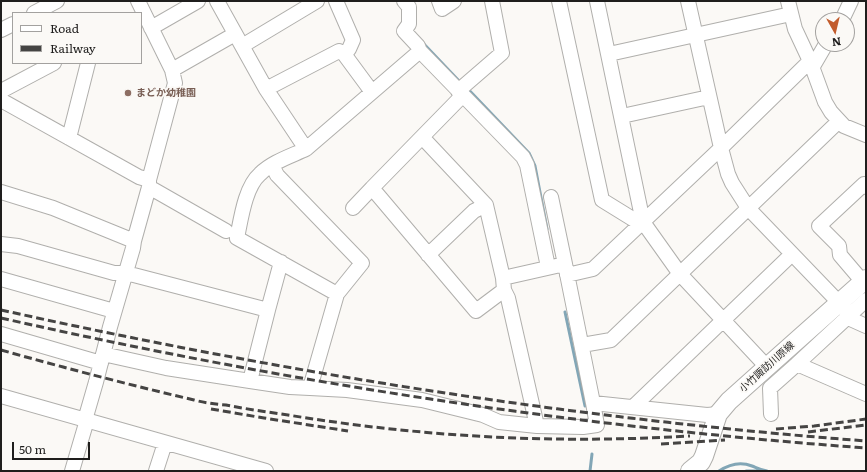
<!DOCTYPE html>
<html>
<head>
<meta charset="utf-8">
<style>
	body { margin:0 }
	#map { position:relative; width:867px; height:472px; overflow:hidden; background:#fbf9f6; font-family:Literata,serif }
	canvas { display:block }
	.frame { position:absolute; inset:0; border:2px solid #1f1e1d; pointer-events:none }
	.legend { position:absolute; left:12px; top:12px; width:130px; height:52px; box-sizing:border-box; background:#fbf9f6; border:1px solid #a3a19f; margin:0; padding:5px 7px; list-style:none; font-size:12px; color:#1f1e1d }
	.legend li { display:flex; align-items:center; gap:8px; height:20px }
	.legend b { width:20px; border:1px solid #a3a19f }
	.north { position:absolute; left:815px; top:12px; width:40px; height:40px; box-sizing:border-box; background:#fbf9f6; border:1px solid #a3a19f; border-radius:50%; rotate:172deg; font-size:11px; font-weight:700; line-height:16px; text-align:center; color:#1f1e1d }
	.north::after { content:''; display:block; margin:auto; width:14px; height:18px; background:#c25c2d; clip-path:polygon(50% 0,100% 100%,50% 72%,0 100%) }
	.scale { position:absolute; left:12px; top:442px; width:78px; height:18px; box-sizing:border-box; border:2px solid #1f1e1d; border-top:0; padding-left:5px; font-size:12px; line-height:14px; white-space:nowrap; color:#1f1e1d; -webkit-text-stroke:3px #fbf9f6; paint-order:stroke }
</style>
</head>
<body>
<div id="map">
<canvas width="867" height="472"></canvas>
<div class="frame"></div>
<ul class="legend">
<li><b style="height:5px;background:#fff"></b>Road</li>
<li><b style="height:5px;background:#454443"></b>Railway</li>
</ul>
<div class="north">N</div>
<div class="scale">50 m</div>
</div>
<script>
const g = document.querySelector('canvas').getContext('2d');
g.lineJoin = 'round';
function strokePath(path, color, width, dash) {
  g.strokeStyle = color;
  g.lineWidth = width;
  g.lineCap = dash ? 'butt' : 'round';
  g.setLineDash(dash || []);
  g.stroke(path);
}
function drawText(font, color, halo, rows, align = 'center') {
  g.font = font + ' Literata,"Noto Sans JP",serif';
  g.lineWidth = 3.5;
  g.setLineDash([]);
  g.textBaseline = 'middle';
  g.strokeStyle = halo;
  g.fillStyle = color;
  for (const [text, x, y, turn = 0] of rows) {
    g.save();
    g.translate(x, y);
    g.rotate((+turn || 0) * Math.PI / 180);
    g.textAlign = isNaN(turn) ? turn : align;
    if (halo) g.strokeText(text, 0, 0);
    g.fillText(text, 0, 0);
    g.restore();
  }
}
strokePath(new Path2D(`
	M423 43 461 83
	M467 88 529 153 535 166 547 229
	M565 312 585 406
	M590 471 592 454
	M719 471C728 465 740 461 752 466 757 468 760 470 767 471
	M746 471H759`), '#82a6b6', 3);
const minor = new Path2D(`
	M336 1 353 40 349 49 344 54
	M404 1 409 7V24L404 31 418 46 420 51 523 157 527 165 548 267
	M439 1 442 9 454 1
	M559 1 602 200 636 221 643 222
	M597 1 643 222 680 274 767 367
	M688 1 721 148 728 174 732 183 748 208 850 314
	M788 1 795 29 810 61 825 102 831 112 844 126 866 135
	M34 13 57 1
	M842 20 851 1
	M151 28 198 1
	M1 30 13 24
	M242 46 317 1
	M609 54 791 14
	M812 68 826 44
	M172 70 235 34
	M266 89 339 51 344 54 372 92
	M458 91 502 53 492 1
	M1 93 3 90 54 63
	M1 100 139 177 149 180
	M622 116 709 97
	M422 137 486 205 503 278 504 290 476 311 372 188 463 95
	M69 138 88 63
	M306 149 420 51
	M272 165 277 175 362 263 337 294
	M149 187 226 231
	M1 192 53 208 134 241
	M551 197 565 264
	M353 208 372 188
	M1 244 18 246 114 273H126L268 310 250 381 290 387 310 388 337 294 237 238C241 219 245 187 260 174 272 162 291 156 306 149L266 89 217 1
	M428 255 474 211 486 205
	M567 275 593 269 721 148 810 61
	M503 278 565 264 593 403 707 415 718 414
	M1 279 114 311
	M863 282 840 255 839 246 819 226 864 184 866 187
	M504 290 508 298 537 426
	M866 300 797 364 866 394
	M268 310 281 262
	M846 317 866 326
	M1 334 101 363
	M582 345 611 340 839 121
	M103 354 166 368 250 381
	M310 388 347 390 422 400 483 415 499 422 537 426 583 427 597 425 593 403
	M1 396 266 471
	M633 407 792 254
	M771 414 770 388 797 364
	M85 420 96 382 110 327 133 248 134 241 149 187V180L175 83 172 70 138 1
	M72 471 87 420
	M156 471 165 443`);
const major = new Path2D(`
	M690 471 701 462 704 456 718 414 729 401 767 367 866 279`);
strokePath(minor, '#b0afac', 16);
strokePath(major, '#b0afac', 20);
strokePath(minor, '#fff', 14);
strokePath(major, '#fff', 18);
strokePath(new Path2D(`
	M1 310C286 373 575 419 866 441
	M1 318C285 382 575 427 866 448
	M1 350C65 368 130 385 194 400 205 403 215 404 226 405 246 409 267 412 288 415 423 437 553 444 690 436
	M211 409 264 418 348 431
	M776 429 814 426 866 419
	M808 432 866 425
	M661 444 725 440`), '#454443', 3, [8, 4]);
for (const [x, y, r, color] of [
	[128,93,4,"#8d6e63"]
]) {
  const dot = new Path2D();
  dot.arc(x, y, r, 0, 2 * Math.PI);
  g.fillStyle = color;
  g.fill(dot);
  strokePath(dot, '#fbf9f6', 1.5);
}
drawText('bold 10px', '#785e54', '#fbf9f6', [
	["まどか幼稚園",136,93]
], 'left');
drawText('10px', '#1f1e1d', '#fbf9f6', [
	["小竹諏訪川原線",767,367,-42]
]);
</script>
</body>
</html>
